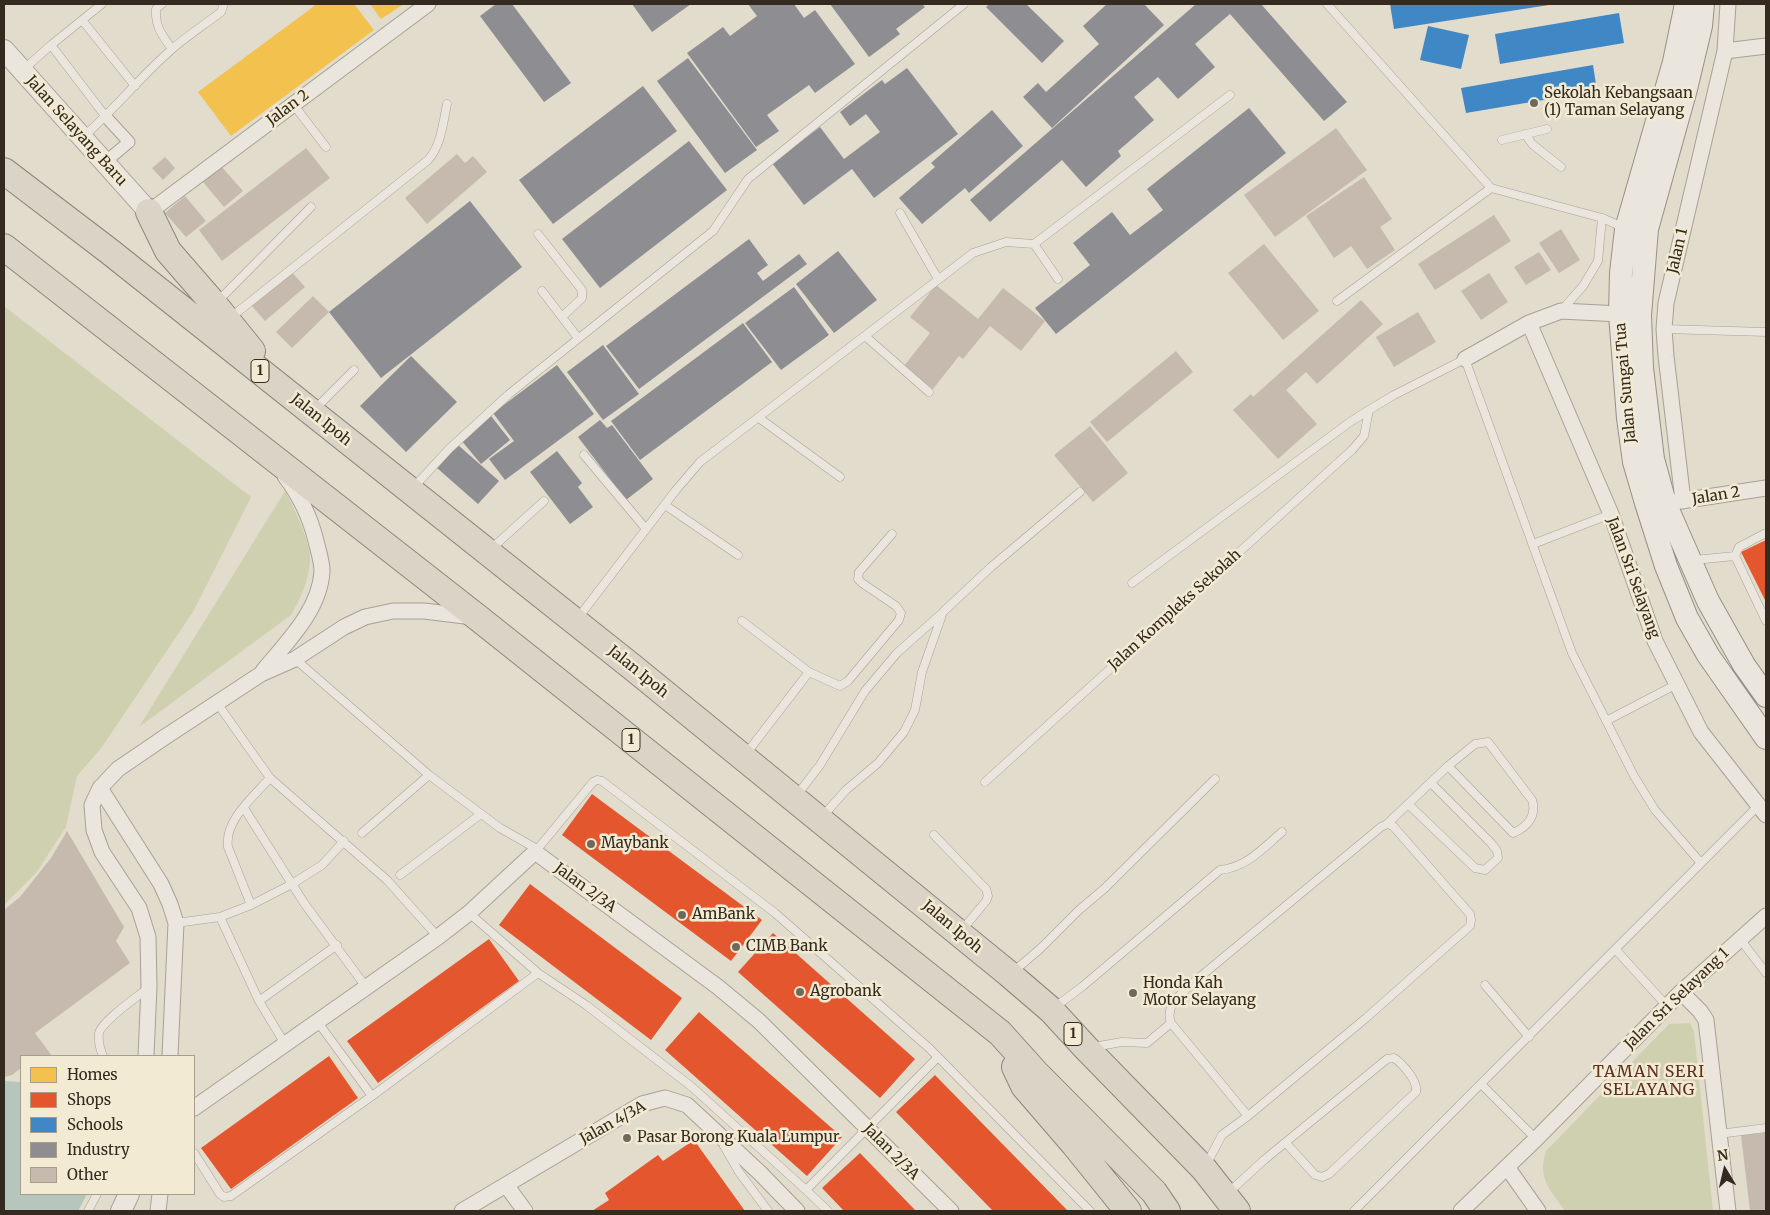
<!DOCTYPE html>
<html>
<head>
<meta charset="utf-8">
<style>
	body { margin:0 }
	#map { position:relative; width:1770px; height:1215px; overflow:hidden; background:#e2dccc; font-family:Merriweather,serif }
	canvas { display:block }
	.frame { position:absolute; inset:0; border:5px solid #342a1f; pointer-events:none }
	.legend { position:absolute; left:20px; top:1055px; width:175px; height:140px; box-sizing:border-box; background:#f2ead2; border:1px solid #a69d8a; margin:0; padding:6px 9px; list-style:none; font-size:15px; color:#342a1f }
	.legend li { display:flex; align-items:center; gap:10px; height:25px }
	.legend b { width:25px; border:1px solid #a69d8a }
	.north { position:absolute; left:1700px; top:1145px; width:50px; height:50px; -webkit-text-stroke:4px #f2ead2; paint-order:stroke; rotate:351deg; font-size:14px; font-weight:700; line-height:20px; text-align:center; color:#342a1f }
	.north::after { content:''; display:block; margin:auto; width:18px; height:22px; background:#342a1f; clip-path:polygon(50% 0,100% 100%,50% 72%,0 100%) }
</style>
</head>
<body>
<div id="map">
<canvas width="1770" height="1215"></canvas>
<div class="frame"></div>
<ul class="legend">
<li><b style="height:14px;background:#f2c14e"></b>Homes</li>
<li><b style="height:14px;background:#e4572e"></b>Shops</li>
<li><b style="height:14px;background:#3f88c5"></b>Schools</li>
<li><b style="height:14px;background:#8d8d92"></b>Industry</li>
<li><b style="height:14px;background:#c5baad"></b>Other</li>
</ul>
<div class="north">N</div>
</div>
<script>
const g = document.querySelector('canvas').getContext('2d');
g.lineJoin = 'round';
function paint(path, color) {
  g.fillStyle = color;
  g.fill(path, 'evenodd');
}
function strokePath(path, color, width, dash) {
  g.strokeStyle = color;
  g.lineWidth = width;
  g.lineCap = dash ? 'butt' : 'round';
  g.setLineDash(dash || []);
  g.stroke(path);
}
function drawText(font, color, halo, rows, align = 'center') {
  g.font = font + ' Merriweather,serif';
  g.lineWidth = 5;
  g.setLineDash([]);
  g.textBaseline = 'middle';
  g.strokeStyle = halo;
  g.fillStyle = color;
  for (const [text, x, y, turn = 0] of rows) {
    g.save();
    g.translate(x, y);
    g.rotate((+turn || 0) * Math.PI / 180);
    g.textAlign = isNaN(turn) ? turn : align;
    if (halo) g.strokeText(text, 0, 0);
    g.fillText(text, 0, 0);
    g.restore();
  }
}
paint(new Path2D(`
	M4 306 251 497 193 612 102 747 77 776 66 827 36 873 4 905Z
	M285 491C294 507 311 543 310 560 309 580 301 598 291 615L139 727Z
	M1690 1023 1694 1032 1713 1211H1565C1550 1189 1537 1179 1546 1151L1669 1024Z`), '#cfd0af');
paint(new Path2D(`
	M4 1081 21 1082V1194H87L78 1211H4Z`), '#b7c6bd');
paint(new Path2D(`
	M317 4H354L374 30 231 136 198 92Z
	M370 4H404L381 19Z`), '#f2c14e');
paint(new Path2D(`
	M1766 540V602L1741 552Z
	M592 794 762 920 731 961 562 835Z
	M530 884 682 998 651 1040 499 925Z
	M773 933 915 1059 880 1098 738 972Z
	M489 939 519 981 378 1083 347 1041Z
	M699 1012 842 1137 807 1176 665 1050Z
	M329 1056 358 1098 231 1189 201 1148Z
	M935 1075 1068 1211H993L896 1112Z
	M694 1140 745 1211H592L609 1200 605 1193 658 1155 663 1161Z
	M860 1153 916 1211H844L822 1188Z`), '#e4572e');
paint(new Path2D(`
	M1390 4H1549V5L1394 29Z
	M1619 13 1624 43 1500 64 1495 34Z
	M1428 26 1469 35 1461 69 1420 60Z
	M1593 65 1597 91 1466 113 1461 88Z`), '#3f88c5');
paint(new Path2D(`
	M496 4H512L571 83 544 102 480 16Z
	M632 4H691L652 32Z
	M748 4H794L804 18 815 10 855 64 815 93 809 85 767 115 779 131 756 147 687 53 723 27 730 36 757 16Z
	M830 4H922L925 7 896 29 900 34 869 57Z
	M989 4H1026L1064 41 1042 63 986 7Z
	M1107 4H1144L1164 25 1052 128 1023 97 1038 83 1046 92 1099 44 1083 26Z
	M1196 4H1261L1347 102 1324 121 1230 14 1195 44 1215 67 1178 99 1158 77 1134 97 1154 120 1118 151 1121 156 1086 187 1062 160 990 222 970 200Z
	M688 58 757 150 725 173 657 81Z
	M907 68 958 134 874 198 852 169 804 205 772 163 820 127 844 159 880 132 866 114 850 126 840 112 882 80 885 84Z
	M643 86 677 131 553 224 519 180Z
	M1249 108 1286 153 1056 334 1035 308 1090 265 1073 243 1112 212 1130 235 1163 210 1147 189Z
	M992 110 1023 146 969 193 965 188 922 224 899 198 935 167 931 163Z
	M689 141 727 190 600 288 562 239Z
	M470 201 522 267 381 378 329 312Z
	M749 239 768 265 757 273 763 281 799 254 807 264 639 389 606 346Z
	M838 251 877 300 834 333 796 284Z
	M794 287 829 335 781 370 745 323Z
	M743 323 772 362 640 460 611 421Z
	M603 345 639 394 603 420 567 372Z
	M411 356 457 402 406 452 360 406Z
	M557 365 594 414 505 480 489 459 514 441 493 413Z
	M491 416 510 440 481 464 461 440Z
	M600 420 607 428 612 425 653 479 626 500 578 437Z
	M458 445 499 481 478 504 437 468Z
	M557 451 582 483 578 487 593 507 570 524 530 472Z`), '#8d8d92');
paint(new Path2D(`
	M1336 128 1367 170 1275 237 1244 195Z
	M306 148 330 178 222 261 199 230Z
	M457 154 465 163 473 156 487 172 427 224 405 198Z
	M165 157 175 168 163 180 152 168Z
	M222 167 243 191 224 207 203 182Z
	M1364 177 1392 219 1380 227 1395 250 1367 269 1351 246 1334 258 1306 216Z
	M185 196 206 221 186 237 165 213Z
	M1494 215 1511 241 1435 290 1418 264Z
	M1561 229 1580 260 1559 273 1539 243Z
	M1264 244 1319 311 1283 340 1228 273Z
	M1539 252 1551 270 1526 285 1514 267Z
	M291 271 305 287 265 321 251 305Z
	M1489 273 1508 302 1481 320 1461 291Z
	M936 285 978 319 1003 288 1045 321 1021 351 990 326 963 359 959 356 933 389 904 366 930 333 910 317Z
	M313 296 329 312 292 348 276 332Z
	M1361 300 1383 324 1317 384 1306 372 1286 390 1317 424 1278 459 1233 410 1251 394 1253 397Z
	M1418 312 1436 342 1394 367 1376 337Z
	M1176 351 1193 372 1107 442 1090 422Z
	M1090 426 1128 473 1093 502 1054 455Z
	M67 831 124 927 116 941 130 963 35 1033 52 1056H21V1068L12 1075 4 1077V910L20 897 51 858Z
	M1766 1133V1211H1750L1741 1135Z`), '#c5baad');
const service = new Path2D(`
	M162 4 156 9C155 27 162 35 172 49
	M1327 4 1491 188
	M82 20 135 86
	M51 45 106 117
	M23 70 51 45 102 4
	M293 104 326 147
	M1525 134 1532 144 1561 167
	M83 137C114 110 140 77 171 50 187 36 204 25 221 12L224 4
	M1502 140 1547 129
	M1491 188 1602 218 1625 228
	M900 213 938 279
	M538 234 582 290V298L562 317
	M1034 244 1230 95
	M542 291 578 338
	M218 301 311 207
	M1337 301 1491 188
	M1561 311 1583 286 1598 261 1602 218
	M230 318 428 160C441 146 443 123 447 104
	M1664 329 1766 332
	M865 336 929 392
	M315 409 354 370
	M1369 410 1394 395 1465 359 1572 653 1634 776 1655 810 1701 863
	M759 418 840 477
	M584 455 646 529
	M413 488 449 449 509 394 713 231 748 179 964 4
	M665 505 738 555
	M1533 544 1611 514
	M491 549 544 501
	M1735 556 1739 547 1766 533
	M1694 560 1735 556 1766 621
	M578 618 676 490 700 462 973 253 1006 242 1034 244 1058 279
	M742 621 809 672 746 754
	M295 659 429 775 500 828 537 849
	M809 672 840 686 848 681 899 620 901 613 896 606 862 583 858 579 859 572 892 534
	M217 703 270 778 387 880 438 937
	M1606 721 1677 684
	M985 782 1352 450 1364 436 1369 410 1350 422 1132 583
	M797 795 820 765 865 691 897 653 941 614
	M1408 804 1475 868 1485 870 1498 858 1497 851 1491 843 1431 783
	M822 817 846 790 878 763 904 732 915 710 922 672 943 612 991 567 1080 492
	M1387 824 1448 766 1475 744 1488 742 1532 800C1537 815 1528 827 1513 833L1448 766
	M362 833 429 775
	M934 835 986 889 988 896 986 901 962 930
	M344 841 322 865 292 884 304 903 366 987
	M535 852 593 782 597 780 602 781 775 913 929 1048 1090 1211
	M400 875 481 814
	M251 905 228 847C224 821 253 797 270 778
	M469 913 538 973 586 1005 692 1087 806 1190 828 1211
	M220 917 259 1001
	M176 923 220 917 251 905 292 884 244 808
	M1740 939 1766 973
	M1616 950 1667 1006
	M1013 972 1041 948 1079 910 1105 888 1215 779
	M1485 985 1529 1037
	M1055 1007 1083 986 1220 870C1247 867 1262 849 1282 832
	M317 1021 372 1096
	M285 1044 259 1001 337 945
	M1093 1047 1122 1042 1147 1043 1171 1023
	M103 1056C100 1049 98 1041 99 1033 102 1021 137 997 148 988
	M1482 1085 1536 1139
	M1719 1134 1766 1128
	M724 1146 739 1172 768 1211
	M194 1153 220 1194 224 1197 231 1196 372 1096 538 973
	M1206 1165 1222 1135 1248 1116 1366 1018 1470 926 1471 920 1470 914 1393 826 1387 824 1381 827 1195 981C1183 993 1164 1004 1171 1023L1248 1116
	M806 1190 938 1057
	M1228 1193 1264 1160 1387 1059 1394 1058C1403 1064 1418 1081 1416 1092L1329 1174 1322 1177 1315 1175 1286 1143
	M88 1211 97 1194
	M1354 1211 1758 806`);
const pedestrian = new Path2D(`
	M104 163 129 142 106 117`);
const minor = new Path2D(`
	M1725 51 1766 46
	M149 212 428 4
	M1529 323 1611 514 1655 641 1701 732 1766 815
	M1465 359 1529 323 1561 311 1620 314
	M1683 501 1666 356 1664 329 1666 303 1725 51 1728 4
	M1674 502 1766 488
	M263 671C287 642 320 610 322 571 322 561 318 550 316 541 310 516 300 496 285 476
	M100 788 161 884 170 904 176 923 170 1056
	M1681 992 1700 1011 1706 1020 1728 1211
	M146 1056 149 987 148 937 139 908 102 852 94 830 92 805 100 788 118 769 165 737 261 674 295 659 344 627 365 617 393 611H424L473 617
	M194 1108 438 937 469 913 535 852 718 987 759 1021 951 1211
	M1507 1167 1538 1211
	M506 1185 525 1211
	M158 1211 160 1194
	M462 1211 642 1104 665 1098 687 1105 760 1173 797 1211
	M1461 1211 1536 1139 1681 992 1766 916`);
const tertiary = new Path2D(`
	M4 50 149 212
	M121 1211 129 1194`);
const secondary = new Path2D(`
	M1686 4 1674 62 1626 229 1621 273 1620 314 1628 418 1634 462 1646 503 1666 566 1687 618 1708 655 1766 738
	M1703 4 1701 26 1686 89 1647 229 1640 315 1642 368 1653 459 1665 503 1708 601 1744 665 1766 696`);
const trunk = new Path2D(`
	M4 171 109 251 631 666 1009 974 1051 1010 1086 1048 1204 1169 1237 1211
	M149 212 168 251 214 304 252 351
	M4 247 477 617 1000 1033 1036 1073 1154 1192 1167 1211
	M1015 1067 1024 1086 1074 1144 1128 1211`);
strokePath(service, '#a7a196', 9);
strokePath(pedestrian, '#a7a196', 13);
strokePath(minor, '#a7a196', 17);
strokePath(tertiary, '#a7a196', 22);
strokePath(secondary, '#979085', 24);
strokePath(trunk, '#8c867c', 28);
strokePath(service, '#eae6dd', 8);
strokePath(pedestrian, '#eae6dd', 11);
strokePath(minor, '#eae6dd', 15);
strokePath(tertiary, '#eae6dd', 20);
strokePath(secondary, '#eae6dd', 22);
strokePath(trunk, '#dad4c6', 26);
for (const [x, y, r, color] of [
	[1534,103,5,"#71685c"],
	[591,844,5,"#71685c"],
	[682,915,5,"#71685c"],
	[736,947,5,"#71685c"],
	[800,992,5,"#71685c"],
	[1133,993,5,"#71685c"],
	[627,1138,5,"#71685c"]
]) {
  const dot = new Path2D();
  dot.arc(x, y, r, 0, 2 * Math.PI);
  g.fillStyle = color;
  g.fill(dot);
  strokePath(dot, '#f2ead2', 2);
}
for (const [x, y, w] of [
	[260,371,18],
	[631,740,18],
	[1073,1034,18]
]) {
  const box = new Path2D();
  box.roundRect(x - w / 2, y - 11.5, w, 23, 4);
  g.fillStyle = '#f2ead2';
  g.fill(box);
  strokePath(box, '#342a1f', 1);
}
drawText('bold 14px', '#342a1f', null, [
	["1",260,371],
	["1",631,740],
	["1",1073,1034]
]);
drawText('15px', '#342a1f', '#f2ead2', [
	["Sekolah Kebangsaan",1544,94],
	["(1) Taman Selayang",1544,111],
	["Maybank",601,844],
	["AmBank",692,915],
	["CIMB Bank",746,947],
	["Honda Kah",1143,984],
	["Motor Selayang",1143,1001],
	["Agrobank",810,992],
	["Pasar Borong Kuala Lumpur",637,1138]
], 'left');
drawText('15px', '#342a1f', '#f2ead2', [
	["Jalan 2",288,108,-37],
	["Jalan Selayang Baru",76,131,48],
	["Jalan 1",1678,251,-77],
	["Jalan Sungai Tua",1626,383,-95],
	["Jalan Ipoh",321,420,39],
	["Jalan 2",1716,496,-9],
	["Jalan Sri Selayang",1633,578,70],
	["Jalan Kompleks Sekolah",1175,610,-42],
	["Jalan Ipoh",638,672,39],
	["Jalan 2/3A",585,888,36],
	["Jalan Ipoh",952,927,40],
	["Jalan Sri Selayang 1",1677,999,-44],
	["Jalan 4/3A",613,1123,-29],
	["Jalan 2/3A",891,1152,45]
]);
g.letterSpacing = '1px';
drawText('16px', '#5d3021', '#f2ead2', [
	["TAMAN SERI",1649,1072],
	["SELAYANG",1649,1090]
]);
g.letterSpacing = '0px';
</script>
</body>
</html>
